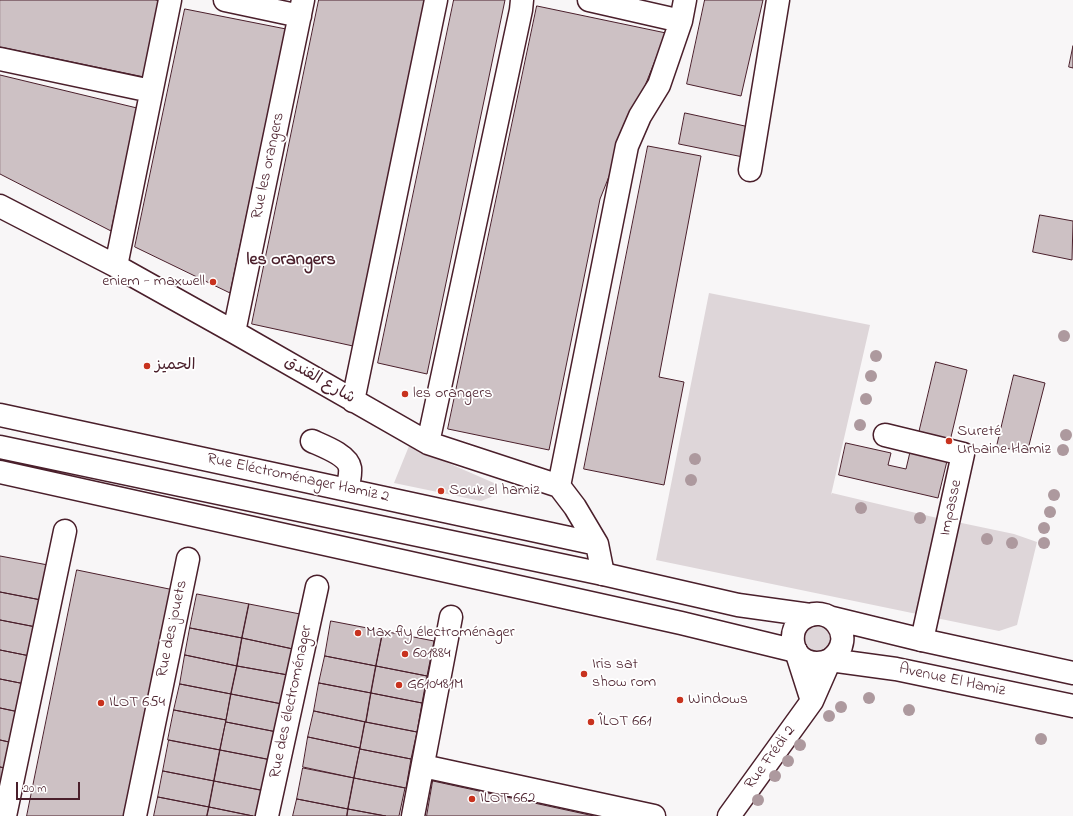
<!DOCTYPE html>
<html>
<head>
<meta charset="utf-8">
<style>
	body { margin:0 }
	#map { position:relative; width:1073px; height:816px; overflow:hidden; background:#f8f6f7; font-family:"Indie Flower",sans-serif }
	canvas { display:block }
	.scale { position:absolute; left:16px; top:782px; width:64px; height:18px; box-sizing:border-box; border:2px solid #4a1f2b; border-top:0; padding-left:5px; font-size:12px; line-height:14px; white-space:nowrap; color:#4a1f2b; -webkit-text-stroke:3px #fff; paint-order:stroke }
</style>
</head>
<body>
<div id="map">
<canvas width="1073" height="816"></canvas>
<div class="scale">20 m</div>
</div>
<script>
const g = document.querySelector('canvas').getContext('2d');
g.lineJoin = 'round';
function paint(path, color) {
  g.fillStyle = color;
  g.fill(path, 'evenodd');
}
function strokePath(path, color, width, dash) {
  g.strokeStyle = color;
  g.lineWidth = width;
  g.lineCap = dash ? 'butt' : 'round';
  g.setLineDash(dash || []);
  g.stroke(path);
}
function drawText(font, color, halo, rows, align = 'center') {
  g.font = font + ' "Indie Flower","Playpen Sans Arabic",sans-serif';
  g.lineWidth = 3.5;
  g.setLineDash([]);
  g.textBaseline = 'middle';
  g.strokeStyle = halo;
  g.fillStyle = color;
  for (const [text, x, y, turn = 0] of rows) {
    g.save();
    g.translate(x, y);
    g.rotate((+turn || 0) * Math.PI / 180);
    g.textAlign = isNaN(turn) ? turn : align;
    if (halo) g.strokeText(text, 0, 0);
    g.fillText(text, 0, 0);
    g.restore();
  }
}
paint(new Path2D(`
	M709 293 870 325 831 495 832 493 933 517 1014 534 1037 542 1017 625 999 631 656 560Z
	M409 446 494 483 496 490 491 497 481 501 394 483Z
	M827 623 833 643 821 654 805 650 800 634 805 624Z`), '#ded6d9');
const building = new Path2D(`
	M0 0H155L160 1 144 77 0 47Z
	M319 0H425L353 346 252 324Z
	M454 0H505L427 374 378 363Z
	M705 0H763L741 96 687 84Z
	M537 6 666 33 600 199 549 450 448 429Z
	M185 9 286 29 230 293 135 247Z
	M1073 46V68L1069 67Z
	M0 75 137 108 111 231 0 174Z
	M685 113 754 128 748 158 679 144Z
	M648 146 701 156 659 377 684 382 664 485 584 469Z
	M1040 215 1073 221 1072 260 1033 252Z
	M936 362 967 370 950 441 919 433Z
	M1014 375 1045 383 1027 453 997 446Z
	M846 443 891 453 888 465 906 469 910 452 947 461 938 498 839 475Z
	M0 556 48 565 41 600 0 592Z
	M77 570 174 590 129 816H27Z
	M0 592 41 600 36 627 0 620Z
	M197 594 249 604 242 638 190 628Z
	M249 604 300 614 293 649 242 638Z
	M0 620 36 627 30 656 0 650Z
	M331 621 383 631 376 666 325 656Z
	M190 628 242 638 237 666 185 655Z
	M383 631 434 641 427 676 376 666Z
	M242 638 293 649 288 675 237 666Z
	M0 650 30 656 25 684 0 679Z
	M185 655 237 666 231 694 180 684Z
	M325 656 376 666 371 693 319 683Z
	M237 666 288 675 282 704 231 694Z
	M376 666 427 676 422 703 371 693Z
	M0 679 25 684 19 712 0 708Z
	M319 683 371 693 366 722 314 711Z
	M180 684 231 694 226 720 174 710Z
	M371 693 422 703 417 732 366 722Z
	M231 694 282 704 277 732 226 722Z
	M0 708 19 712 13 743 0 740Z
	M174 710 226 720 220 750 168 740Z
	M314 711 365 722 360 748 308 737Z
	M226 722 277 732 272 760 220 750Z
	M365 722 417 732 411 759 360 749Z
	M308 737 360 748 354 778 303 767Z
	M0 740 14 743 9 769 0 767Z
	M169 740 220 750 214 781 163 771Z
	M360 749 411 759 406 788 354 778Z
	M220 750 271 760 265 791 214 781Z
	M0 767 9 769 0 798Z
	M303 768 354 778 348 809 297 799Z
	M163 771 214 781 209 807 158 797Z
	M354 778 405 788 399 816H385L348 809Z
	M214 781 266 791 261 816H253L209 807Z
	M433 781 594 816H427Z
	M158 797 209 807 207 816H154Z
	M297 799 348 809 347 816H293Z
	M209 807 253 816H207Z
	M348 809 386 816H347Z`);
paint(building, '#cdc1c4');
strokePath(building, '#4a1f2b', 1);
const minor = new Path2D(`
	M225 0 300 16
	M589 0 681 21
	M0 59 151 91
	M750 170 778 0
	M0 206 116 266 234 332 428 443 559 486 575 507 597 544 603 574
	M116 266 170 0
	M234 332 303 0
	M353 401 436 0
	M0 415 597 544
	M885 435 963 454 922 640
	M312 441C323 446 348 455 350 468 351 475 348 483 348 490
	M428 443 521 10 522 0
	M559 486 627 146 640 116 659 85 681 21 685 0
	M796 651 812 701
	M423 766 654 816
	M5 816 65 531
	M135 816 188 559
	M267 816 317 587
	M413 816 451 617
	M729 816 812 701 830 660`);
const highway = new Path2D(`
	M0 447 603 574 738 605 810 615
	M0 472 681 623 796 651
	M832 618 922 640 1073 673
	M830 660C861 637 827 599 801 620 795 625 792 633 793 642 795 661 814 667 830 660L896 669 1073 706`);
strokePath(minor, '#4a1f2b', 25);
strokePath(highway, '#4a1f2b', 25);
strokePath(minor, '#fff', 22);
strokePath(highway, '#fff', 22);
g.fillStyle = '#ad999e';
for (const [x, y] of [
	[1064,336],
	[876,356],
	[871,376],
	[866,399],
	[860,425],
	[1066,435],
	[1063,450],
	[695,459],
	[691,480],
	[1054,495],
	[861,508],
	[1050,512],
	[920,518],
	[1044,528],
	[987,539],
	[1012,543],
	[1044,543],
	[869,698],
	[841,707],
	[909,710],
	[829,716],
	[1041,739],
	[800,745],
	[788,761],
	[775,776],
	[758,800]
]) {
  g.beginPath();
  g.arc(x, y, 6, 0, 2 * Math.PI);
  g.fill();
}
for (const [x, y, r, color] of [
	[213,282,4,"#c8321e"],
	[147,366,4,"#c8321e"],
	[405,394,4,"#c8321e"],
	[949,441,4,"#c8321e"],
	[441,491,4,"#c8321e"],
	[358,633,4,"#c8321e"],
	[405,654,4,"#c8321e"],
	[584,674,4,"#c8321e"],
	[399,685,4,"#c8321e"],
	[680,700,4,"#c8321e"],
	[101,703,4,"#c8321e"],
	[591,722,4,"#c8321e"],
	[472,799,4,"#c8321e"]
]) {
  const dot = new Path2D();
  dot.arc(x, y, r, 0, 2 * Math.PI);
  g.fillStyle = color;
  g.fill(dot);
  strokePath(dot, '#fff', 1.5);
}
drawText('16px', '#4a1f2b', '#fff', [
	["Rue les orangers",269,166,-78],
	["شارع الفندق",319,381,30],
	["Rue Eléctroménager Hamiz 2",298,479,12],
	["Impasse",952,508,-78],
	["Rue des jouets",173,629,-78],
	["Avenue El Hamiz",952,681,12],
	["Rue des électroménager",292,702,-78],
	["Rue Frédi 2",771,758,-54]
]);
drawText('16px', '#4a1f2b', '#fff', [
	["eniem - maxwell",205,282,"right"],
	["الحميز",155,366],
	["les orangers",413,394],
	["Sureté",957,432],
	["Urbaine Hamiz",957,450],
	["Souk el hamiz",449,491],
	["Max fly électroménager",366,633],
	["601884",413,654],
	["Iris sat",592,665],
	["show rom",592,683],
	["G610481M",407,685],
	["Windows",688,700],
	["ILOT 654",109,703],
	["ÎLOT 661",599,722],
	["ILOT 662",480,799]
], 'left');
drawText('bold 18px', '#4a1f2b', '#fff', [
	["les orangers",291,261]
]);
</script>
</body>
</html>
